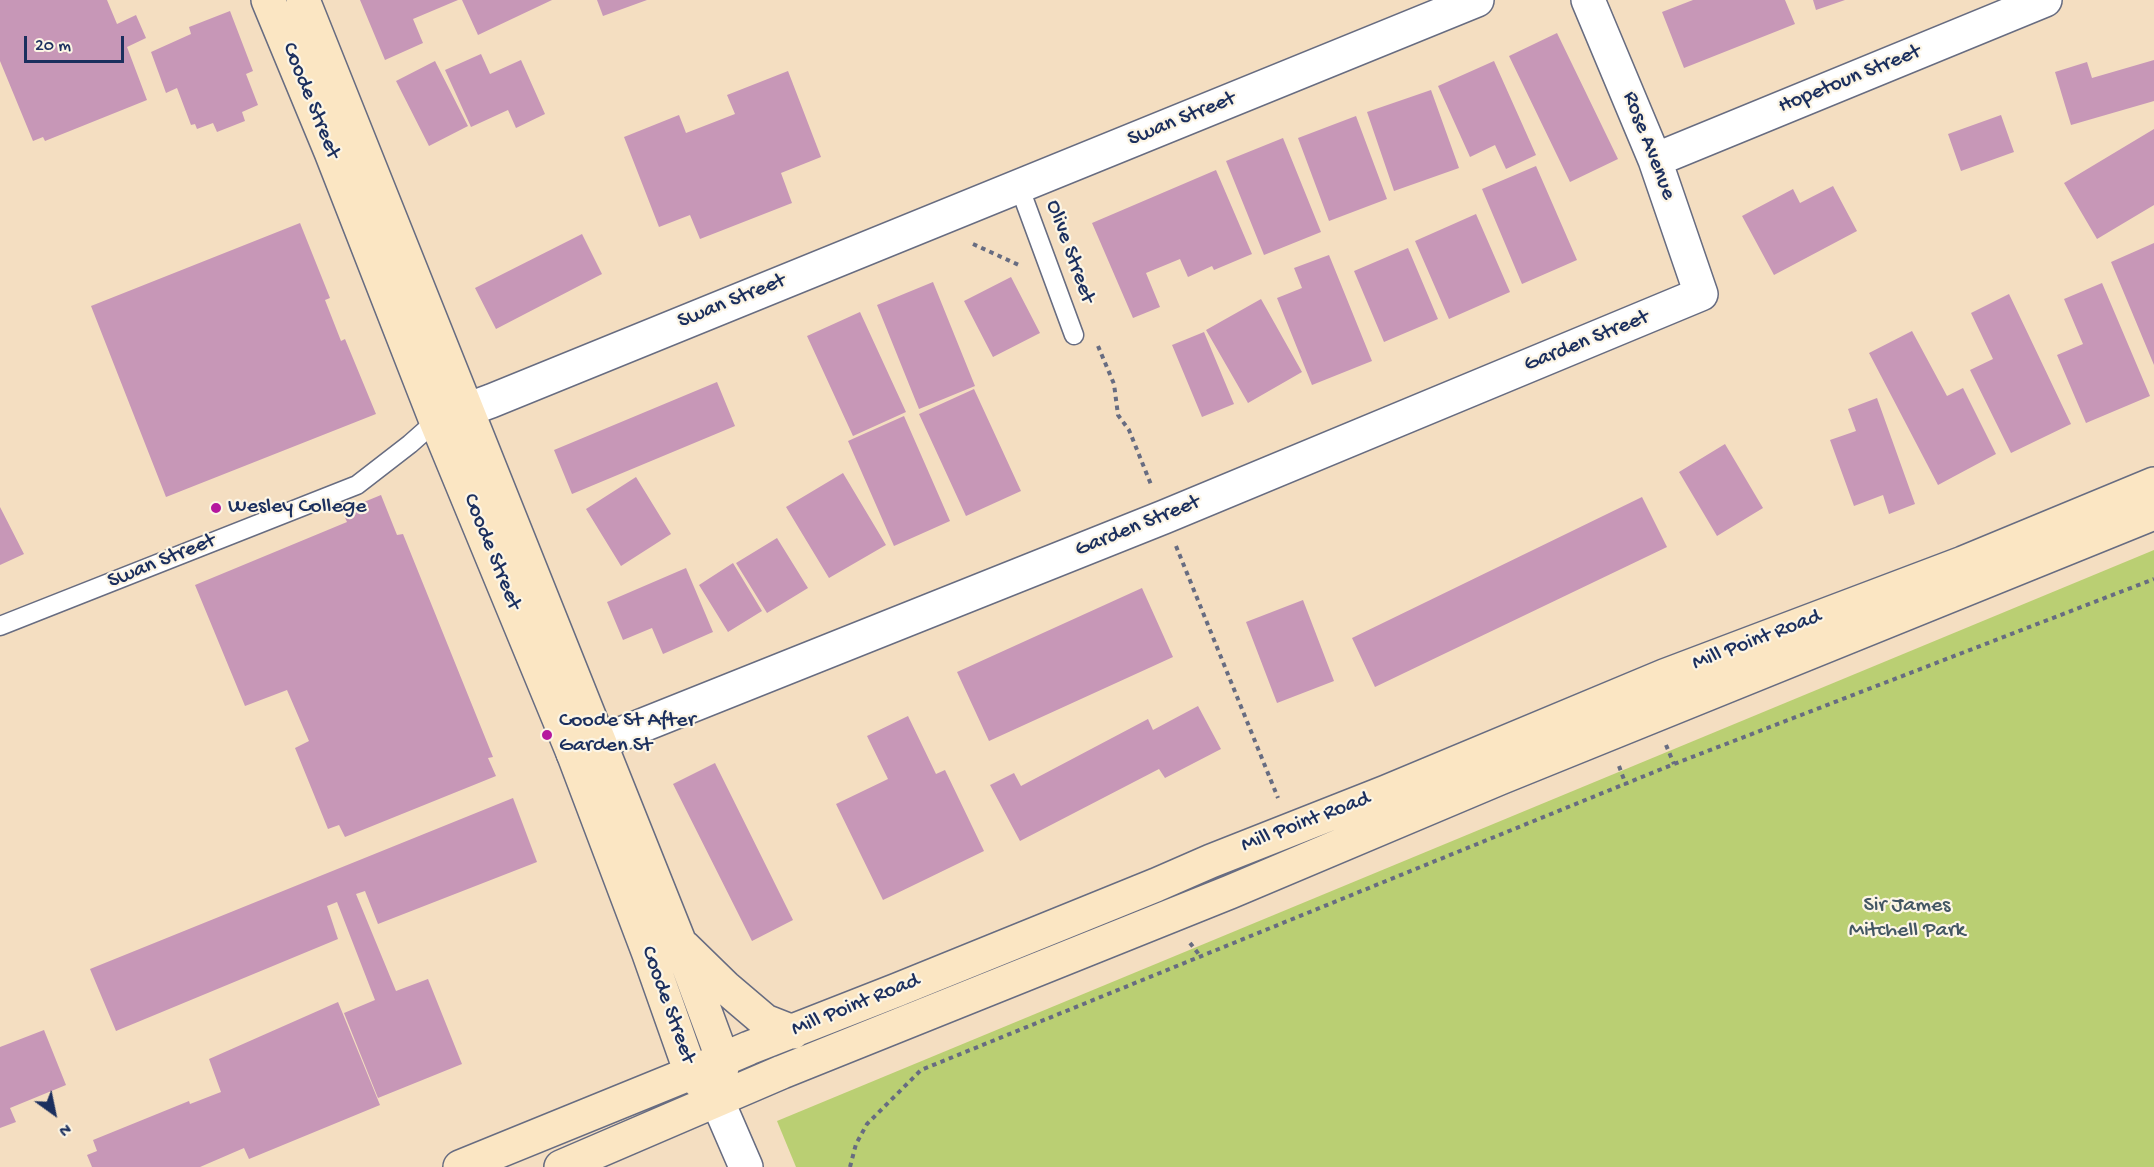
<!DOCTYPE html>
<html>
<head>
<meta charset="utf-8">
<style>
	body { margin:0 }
	#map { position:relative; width:2154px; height:1167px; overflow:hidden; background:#f4dec1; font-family:"Gochi Hand",sans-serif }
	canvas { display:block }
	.north { position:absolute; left:24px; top:1083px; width:60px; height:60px; -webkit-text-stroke:4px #fcf5e5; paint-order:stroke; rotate:147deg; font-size:16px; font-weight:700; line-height:24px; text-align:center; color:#1b2f5e }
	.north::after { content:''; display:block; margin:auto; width:21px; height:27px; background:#1b2f5e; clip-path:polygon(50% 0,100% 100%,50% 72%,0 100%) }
	.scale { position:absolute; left:24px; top:36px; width:100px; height:27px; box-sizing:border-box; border:3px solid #1b2f5e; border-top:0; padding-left:8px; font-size:18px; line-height:21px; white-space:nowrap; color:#1b2f5e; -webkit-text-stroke:4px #fcf5e5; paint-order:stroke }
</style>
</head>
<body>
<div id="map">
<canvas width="2154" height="1167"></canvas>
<div class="north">N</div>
<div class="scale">20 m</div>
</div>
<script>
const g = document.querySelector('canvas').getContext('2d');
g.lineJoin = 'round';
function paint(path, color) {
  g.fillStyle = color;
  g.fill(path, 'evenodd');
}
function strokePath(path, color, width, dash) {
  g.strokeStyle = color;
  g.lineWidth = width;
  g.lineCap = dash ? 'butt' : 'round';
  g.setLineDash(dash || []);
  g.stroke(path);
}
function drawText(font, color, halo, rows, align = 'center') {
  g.font = font + ' "Gochi Hand",sans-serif';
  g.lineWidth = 4.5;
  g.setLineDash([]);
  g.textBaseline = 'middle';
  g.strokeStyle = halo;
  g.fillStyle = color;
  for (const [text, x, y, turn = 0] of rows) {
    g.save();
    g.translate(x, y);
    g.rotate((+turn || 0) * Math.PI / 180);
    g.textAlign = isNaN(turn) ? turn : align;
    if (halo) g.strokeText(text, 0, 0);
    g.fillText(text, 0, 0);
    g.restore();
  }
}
paint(new Path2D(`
	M2154 550V1167H796L777 1121Z`), '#bacf73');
paint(new Path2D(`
	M0 0H107L117 24 136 15 146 38 127 47 147 100 45 141 43 137 33 141 0 61Z
	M360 0H458L413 19 423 43 385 60Z
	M462 0H552L478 35Z
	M597 0H647L603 16Z
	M1693 0H1785L1795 24 1684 68 1662 12Z
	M1813 0H1845L1816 10Z
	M230 11 253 71 246 74 258 105 242 112 245 121 217 132 213 123 197 129 195 124 191 125 177 88 166 93 151 52 191 34 189 27Z
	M1557 33 1618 159 1570 182 1509 56Z
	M481 54 490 74 521 60 545 114 516 128 508 110 471 127 445 70Z
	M2154 60V101L2071 125 2055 72 2087 62 2092 78Z
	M435 61 468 126 429 146 396 81Z
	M1494 61 1536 155 1506 169 1495 145 1470 157 1438 86Z
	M788 71 821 157 781 173 792 203 700 239 690 215 659 227 624 137 679 115 686 133 735 114 727 95Z
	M1431 90 1459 168 1394 191 1367 112Z
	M2001 115 2014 152 1961 171 1948 134Z
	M1356 116 1387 199 1329 221 1298 138Z
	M2154 129V205L2097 239 2064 183Z
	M1283 138 1321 232 1264 255 1226 161Z
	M1536 166 1577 260 1522 284 1482 189Z
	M1216 170 1252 254 1214 270 1212 266 1188 277 1180 259 1146 273 1160 307 1133 318 1092 223Z
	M1833 186 1857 231 1774 275 1742 216 1793 189 1800 203Z
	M1476 214 1510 292 1449 319 1415 241Z
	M300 223 330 298 325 300 341 341 345 339 376 414 166 497 91 306Z
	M582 234 602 274 496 329 475 288Z
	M2154 243V365L2111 262Z
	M1408 248 1438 319 1384 342 1354 271Z
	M1329 255 1372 361 1312 385 1277 298 1302 288 1294 268Z
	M1011 277 1040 333 993 357 964 301Z
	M933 282 975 386 919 409 877 305Z
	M2102 283 2150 396 2086 423 2057 355 2083 344 2064 299Z
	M2009 294 2071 424 2011 453 1970 370 1993 359 1971 313Z
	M1261 299 1302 372 1248 403 1206 330Z
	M860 312 906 412 853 436 807 336Z
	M1912 331 1947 396 1963 388 1996 454 1938 485 1869 353Z
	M1204 332 1234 404 1202 417 1172 345Z
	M717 382 735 426 572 494 554 450Z
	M974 389 1021 491 966 516 919 414Z
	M1877 398 1915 504 1889 514 1883 495 1854 506 1830 440 1856 431 1848 409Z
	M904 416 950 521 894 546 848 441Z
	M1725 444 1763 508 1717 536 1679 472Z
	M843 473 886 545 829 578 786 507Z
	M636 477 671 534 621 566 586 509Z
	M381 495 397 535 403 534 493 757 488 758 496 776 345 837 339 825 328 829 295 748 309 741 287 690 245 706 195 585 347 522 342 511Z
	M1642 497 1667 547 1375 687 1352 638Z
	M0 507 24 554 0 565Z
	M777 538 808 588 767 613 736 563Z
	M733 563 762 611 728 632 699 585Z
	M686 568 713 632 663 654 652 628 623 640 607 602Z
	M1142 588 1173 657 989 741 957 672Z
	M1303 600 1334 681 1277 703 1246 622Z
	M1198 706 1221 749 1165 778 1159 769 1020 841 990 785 1014 773 1021 786 1148 719 1153 730Z
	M908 716 936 774 945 770 984 851 883 900 836 804 888 779 867 736Z
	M715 763 793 920 752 941 673 784Z
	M513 798 537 862 378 924 365 891 356 894 396 991 428 979 462 1064 378 1098 344 1013 375 1000 337 902 327 906 338 939 116 1031 90 969Z
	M338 1002 380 1105 249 1159 244 1148 200 1167H92L87 1155 97 1151 93 1140 189 1101 190 1104 221 1092 209 1059Z
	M44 1030 66 1085 10 1108 16 1122 0 1128V1047Z`), '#c797b7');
const lane = new Path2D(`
	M1019 186 1074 335
	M0 626 357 485 410 444 436 421`);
const street = new Path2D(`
	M1655 160 2045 0
	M439 420 491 401 1477 0
	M573 753 1164 517 1701 294 1655 160 1588 0
	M717 1100 746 1167`);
const secondary = new Path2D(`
	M268 0 331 152 436 421 573 753 649 954 691 1073 706 1088
	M303 0 679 941 723 1060 720 1080
	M684 947 725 987 765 1021 793 1032
	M460 1167 691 1073 749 1048 897 990 1156 885 1211 861 1386 792 1664 676 1963 563 2154 484
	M561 1167 782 1072 1230 892 1500 778 2154 513`);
strokePath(lane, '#676c81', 21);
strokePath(street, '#676c81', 36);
strokePath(secondary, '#676c81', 36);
strokePath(new Path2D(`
	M973 244 1021 266
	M1098 346 1114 384 1118 415 1129 430 1152 487
	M1176 546 1278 798
	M1666 745 1674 764
	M1619 766 1626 785
	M1190 943 1201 957
	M850 1167 856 1144 867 1124 921 1070 1674 764 2154 579`), '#676c81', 4, [4.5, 4.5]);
strokePath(lane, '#fff', 18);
strokePath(street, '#fff', 33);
strokePath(secondary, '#fbe6c3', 33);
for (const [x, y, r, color] of [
	[216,508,6,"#b5179e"],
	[547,735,6,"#b5179e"]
]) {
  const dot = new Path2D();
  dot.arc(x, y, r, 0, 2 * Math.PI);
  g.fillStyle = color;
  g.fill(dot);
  strokePath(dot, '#fcf5e5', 2);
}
drawText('22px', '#1b2f5e', '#fcf5e5', [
	["Hopetoun Street",1850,80,-22],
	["Coode Street",310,101,68],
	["Swan Street",1182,120,-22],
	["Rose Avenue",1648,146,69],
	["Olive Street",1069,252,70],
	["Swan Street",732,302,-22],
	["Garden Street",1587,342,-22],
	["Garden Street",1138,527,-22],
	["Coode Street",491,552,68],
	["Swan Street",162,562,-22],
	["Mill Point Road",1757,641,-21],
	["Mill Point Road",1306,823,-21],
	["Coode Street",667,1005,70],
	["Mill Point Road",856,1006,-22]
]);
drawText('22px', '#1b2f5e', '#fcf5e5', [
	["Wesley College",228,508],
	["Coode St After",559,722],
	["Garden St",559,747]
], 'left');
drawText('22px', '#435763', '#fcf5e5', [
	["Sir James",1907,907],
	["Mitchell Park",1907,932]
]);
</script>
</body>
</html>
